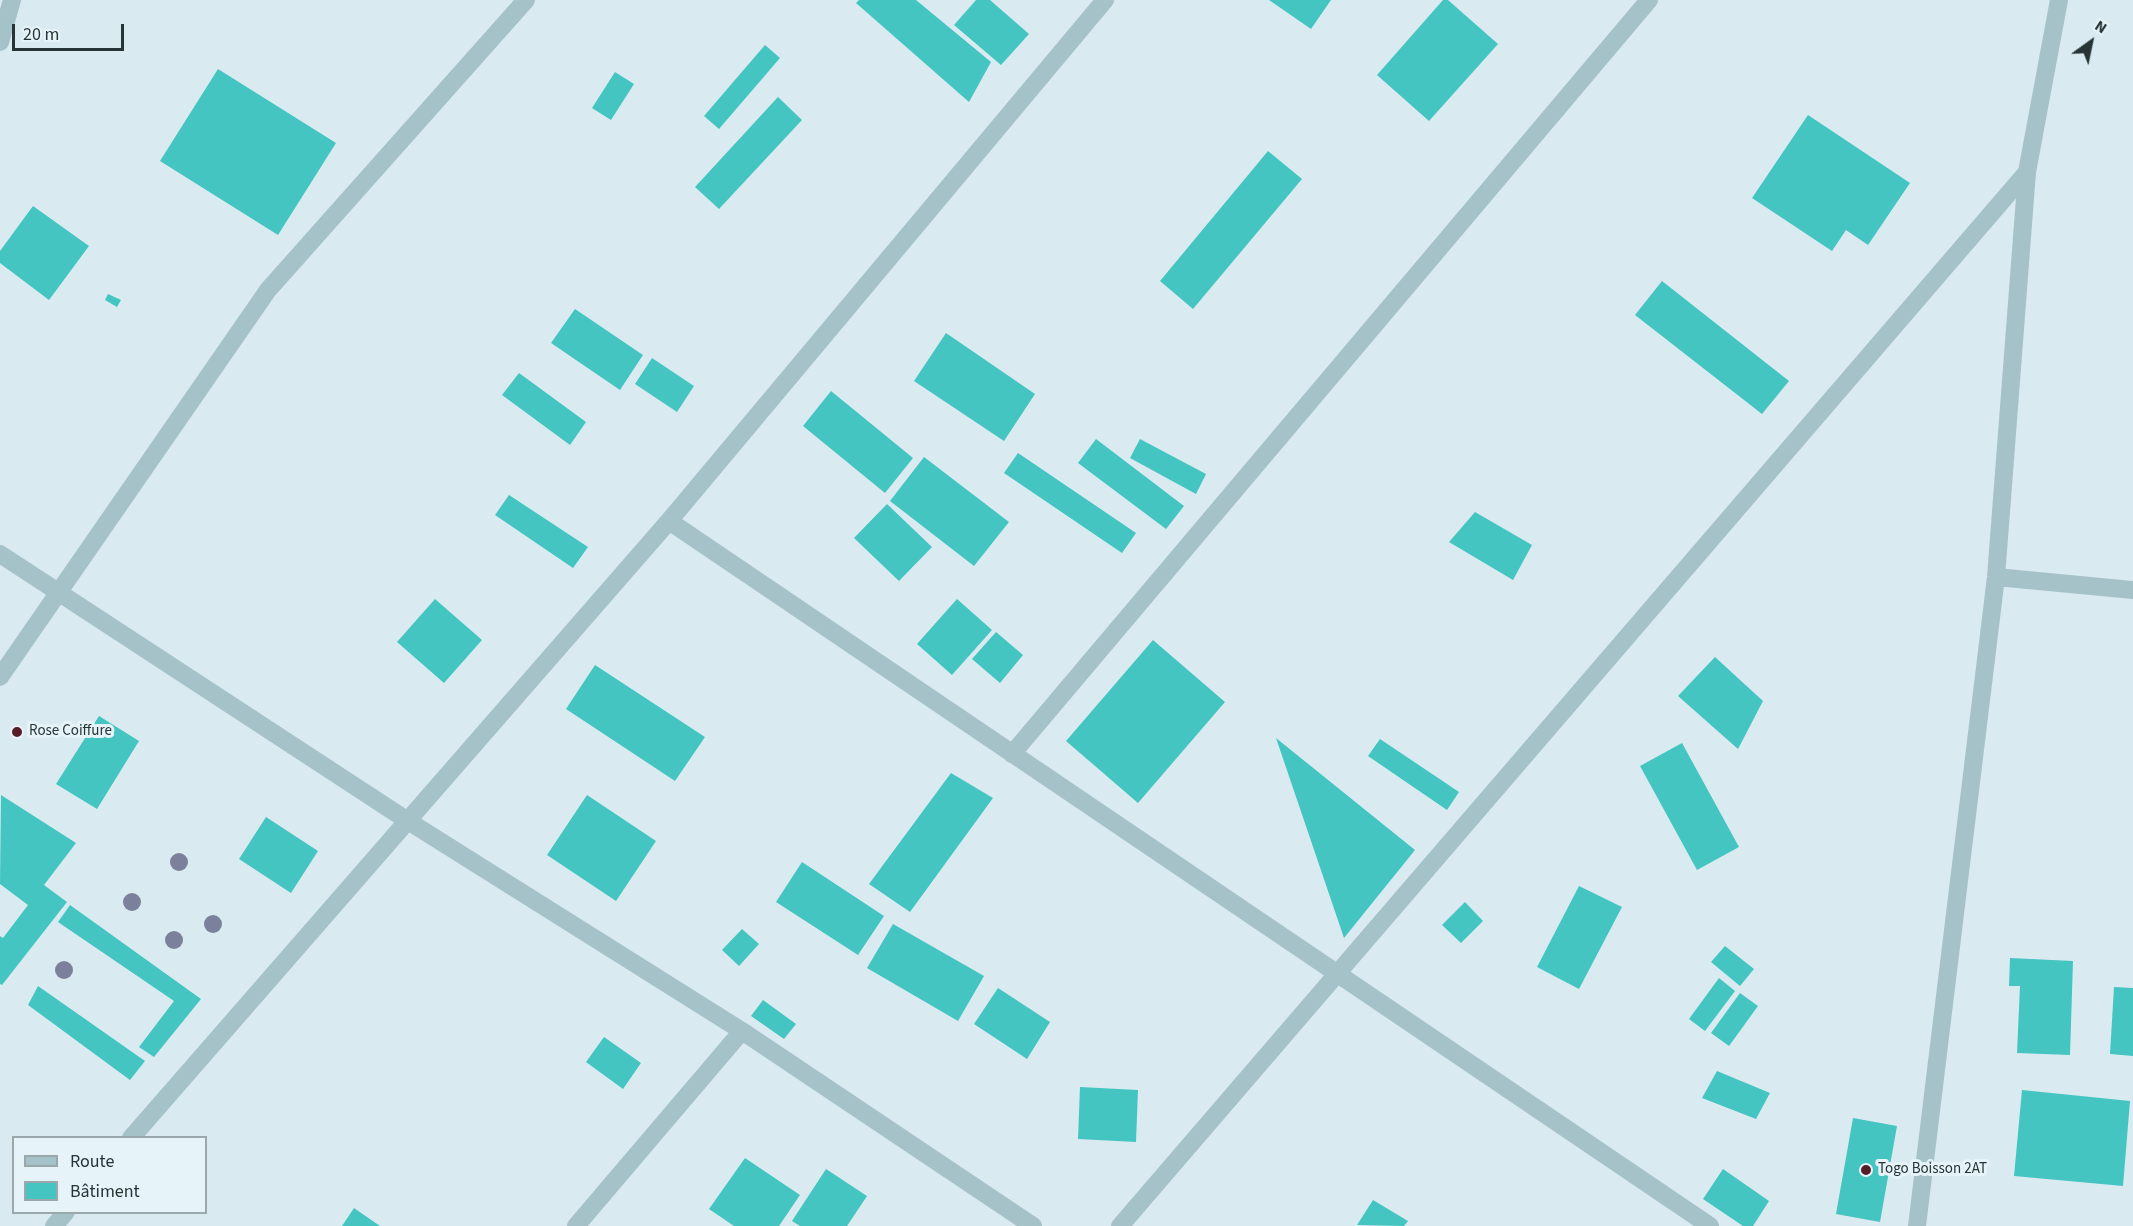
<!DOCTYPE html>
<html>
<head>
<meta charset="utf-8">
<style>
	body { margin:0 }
	#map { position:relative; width:2133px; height:1226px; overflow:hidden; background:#d9ebf1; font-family:"Source Sans 3",sans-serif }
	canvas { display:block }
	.legend { position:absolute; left:12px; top:1136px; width:195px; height:78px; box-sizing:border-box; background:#e6f4f9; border:2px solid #9aa7ab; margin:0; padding:8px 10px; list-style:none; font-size:18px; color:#273435 }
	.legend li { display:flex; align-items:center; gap:12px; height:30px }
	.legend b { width:30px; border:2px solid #9aa7ab }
	.north { position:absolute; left:2061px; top:12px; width:60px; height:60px; -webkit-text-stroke:4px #e6f4f9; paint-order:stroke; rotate:33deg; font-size:16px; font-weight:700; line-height:24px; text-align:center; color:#273435 }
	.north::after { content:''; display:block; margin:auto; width:21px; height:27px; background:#273435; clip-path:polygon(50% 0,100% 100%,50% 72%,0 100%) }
	.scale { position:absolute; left:12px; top:24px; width:112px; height:27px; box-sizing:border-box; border:3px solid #273435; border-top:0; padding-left:8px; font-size:18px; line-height:21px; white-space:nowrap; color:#273435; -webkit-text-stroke:4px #e6f4f9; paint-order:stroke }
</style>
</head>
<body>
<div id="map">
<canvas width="2133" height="1226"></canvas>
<ul class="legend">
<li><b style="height:8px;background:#a6c2c9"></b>Route</li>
<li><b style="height:16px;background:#44c5c1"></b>Bâtiment</li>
</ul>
<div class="north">N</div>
<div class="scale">20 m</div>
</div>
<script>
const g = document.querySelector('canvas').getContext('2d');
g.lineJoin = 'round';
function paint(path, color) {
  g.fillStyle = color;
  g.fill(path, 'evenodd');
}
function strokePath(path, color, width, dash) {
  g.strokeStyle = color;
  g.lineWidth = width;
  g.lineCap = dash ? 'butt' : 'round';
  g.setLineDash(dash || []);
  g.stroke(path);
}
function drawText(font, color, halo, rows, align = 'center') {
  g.font = font + ' "Source Sans 3",sans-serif';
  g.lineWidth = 6;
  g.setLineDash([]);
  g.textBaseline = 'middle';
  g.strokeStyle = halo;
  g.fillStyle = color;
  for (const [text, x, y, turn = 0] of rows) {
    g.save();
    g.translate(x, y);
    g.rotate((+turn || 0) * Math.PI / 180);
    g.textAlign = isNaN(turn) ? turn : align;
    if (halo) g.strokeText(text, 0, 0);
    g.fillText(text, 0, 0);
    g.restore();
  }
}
paint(new Path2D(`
	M859 0H916L991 62 969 102 856 3Z
	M976 0H990L1029 34 1001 65 954 25Z
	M1269 0H1331L1311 29Z
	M1443 0H1448L1498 44 1429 121 1377 75Z
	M765 45 780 58 719 129 704 116Z
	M218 69 336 143 278 235 160 161Z
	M615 72 634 84 611 120 592 108Z
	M778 97 802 120 719 209 695 187Z
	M1808 115 1910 183 1868 245 1846 230 1832 251 1752 198Z
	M1268 151 1302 179 1193 309 1160 281Z
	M33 206 89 246 49 300 0 263V251Z
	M1662 281 1789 381 1762 414 1635 315Z
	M108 294 121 300 117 307 105 300Z
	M575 309 643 355 620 390 551 343Z
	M946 333 1035 394 1004 441 914 381Z
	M652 358 694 386 677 412 635 384Z
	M519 373 586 422 570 445 502 395Z
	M831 391 913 458 885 493 803 426Z
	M1096 439 1184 506 1166 529 1078 463Z
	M1140 439 1206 474 1196 494 1130 458Z
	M1018 453 1136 533 1122 553 1004 473Z
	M924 457 1009 522 974 566 890 501Z
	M509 495 588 547 573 568 495 515Z
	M887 504 932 547 899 581 854 538Z
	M1475 512 1532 545 1513 580 1449 542Z
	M435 599 482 640 444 683 397 642Z
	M957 599 992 630 952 675 917 644Z
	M996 632 1023 655 1000 683 972 659Z
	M1153 640 1225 702 1138 803 1066 741Z
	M1715 657 1763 701 1738 749 1678 696Z
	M595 665 705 737 675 781 566 709Z
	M99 716 139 741 97 809 56 784Z
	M1276 738 1415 850 1344 938Z
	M1380 739 1459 792 1447 810 1368 756Z
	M1682 743 1739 847 1697 870 1640 766Z
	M951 773 993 798 910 912 869 884Z
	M1 795 76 843 44 885 67 902 2 985 0 984V936L3 938 28 905 0 884Z
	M587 795 656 841 616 901 547 855Z
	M266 817 318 851 291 893 239 859Z
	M802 862 884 916 858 955 776 902Z
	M1579 886 1622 907 1579 989 1537 967Z
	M1465 902 1483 921 1461 943 1442 925Z
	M70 905 201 999 154 1057 139 1047 174 1001 58 922Z
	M893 924 984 976 958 1021 867 968Z
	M742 929 759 944 739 966 722 950Z
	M1725 946 1754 969 1740 986 1711 962Z
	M2010 958 2073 961 2070 1055 2017 1053 2020 986H2009Z
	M1719 978 1735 991 1705 1031 1689 1019Z
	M38 986 145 1061 130 1080 28 1005Z
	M2114 987 2133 988V1056L2110 1054Z
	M998 988 1050 1022 1027 1059 974 1024Z
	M1740 993 1758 1006 1729 1046 1711 1033Z
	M763 1000 796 1024 784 1039 751 1016Z
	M604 1037 641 1063 623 1089 586 1062Z
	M1717 1071 1770 1093 1756 1119 1702 1098Z
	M1080 1087 1138 1090 1136 1142 1078 1139Z
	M2022 1090 2130 1101 2123 1186 2014 1176Z
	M1853 1118 1897 1126 1880 1222 1836 1214Z
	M745 1158 800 1195 779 1226H734L709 1209Z
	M826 1169 867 1196 847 1226H800L792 1221Z
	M1723 1169 1769 1201 1753 1226H1743L1703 1199Z
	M1373 1200 1408 1221 1404 1226 1357 1225Z
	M354 1208 380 1226H342Z`), '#44c5c1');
strokePath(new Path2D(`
	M0 42 12 0
	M669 521 1710 1226
	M0 554 408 821 742 1031 1033 1226
	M1996 577 2133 590
	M0 677 268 290 526 0
	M1012 754 1649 0
	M131 1138 669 521 1105 0
	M54 1226 66 1212
	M576 1226 742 1031
	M1120 1226 2027 172
	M1917 1226 1996 577 2027 172 2059 0`), '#a6c2c9', 18);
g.fillStyle = '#7b819a';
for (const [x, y] of [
	[179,862],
	[132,902],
	[213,924],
	[174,940],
	[64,970]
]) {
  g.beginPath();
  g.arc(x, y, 9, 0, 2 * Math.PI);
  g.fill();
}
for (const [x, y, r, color] of [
	[17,732,6,"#561d29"],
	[1866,1170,6,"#561d29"]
]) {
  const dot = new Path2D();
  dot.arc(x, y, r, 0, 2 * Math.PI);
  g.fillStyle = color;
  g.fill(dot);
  strokePath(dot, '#e6f4f9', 2);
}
drawText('15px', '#273435', '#e6f4f9', [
	["Rose Coiffure",29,732],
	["Togo Boisson 2AT",1878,1170]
], 'left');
</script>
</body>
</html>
